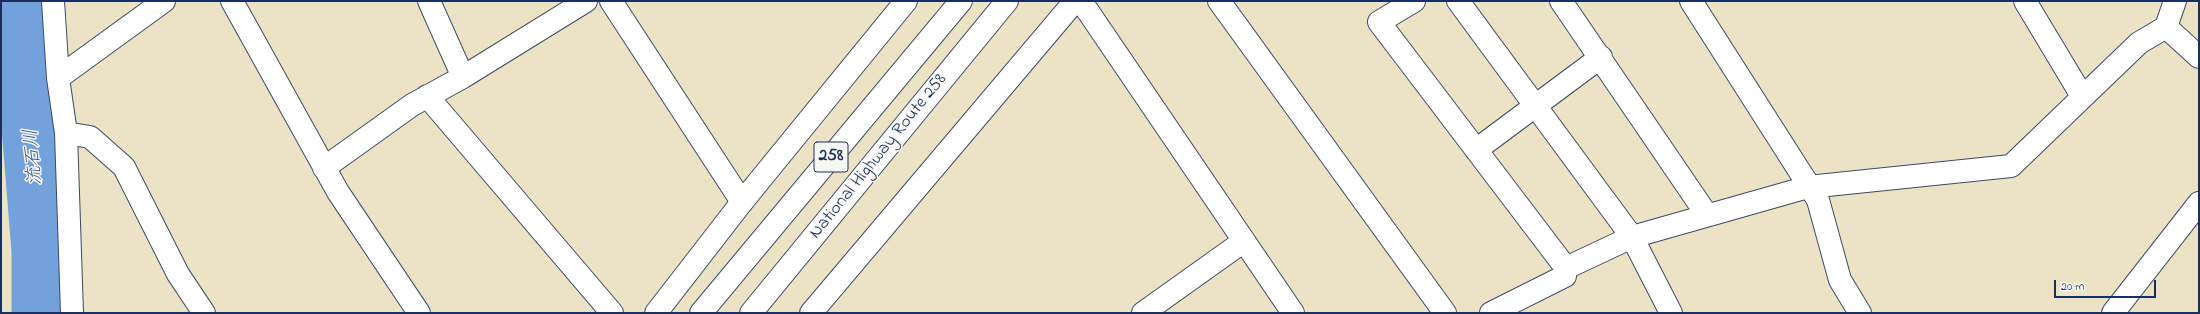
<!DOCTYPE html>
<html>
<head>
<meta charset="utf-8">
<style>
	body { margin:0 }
	#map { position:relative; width:2200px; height:314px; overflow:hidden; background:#ece3c4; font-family:"Indie Flower",sans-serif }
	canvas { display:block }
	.frame { position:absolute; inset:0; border:2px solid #1b2f5e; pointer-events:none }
	.scale { position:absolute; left:2054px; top:280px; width:102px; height:18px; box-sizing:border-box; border:2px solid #1b2f5e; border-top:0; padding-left:5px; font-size:12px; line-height:14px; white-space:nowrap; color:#1b2f5e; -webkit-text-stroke:3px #f6f6f2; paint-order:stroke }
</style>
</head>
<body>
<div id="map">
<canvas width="2200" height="314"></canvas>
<div class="frame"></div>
<div class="scale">20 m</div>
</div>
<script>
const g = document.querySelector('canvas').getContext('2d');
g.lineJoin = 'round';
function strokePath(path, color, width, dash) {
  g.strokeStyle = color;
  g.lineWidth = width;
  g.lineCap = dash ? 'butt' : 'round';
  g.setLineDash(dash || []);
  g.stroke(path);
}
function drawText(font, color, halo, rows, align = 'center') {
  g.font = font + ' "Indie Flower","Klee One",sans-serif';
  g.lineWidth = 3;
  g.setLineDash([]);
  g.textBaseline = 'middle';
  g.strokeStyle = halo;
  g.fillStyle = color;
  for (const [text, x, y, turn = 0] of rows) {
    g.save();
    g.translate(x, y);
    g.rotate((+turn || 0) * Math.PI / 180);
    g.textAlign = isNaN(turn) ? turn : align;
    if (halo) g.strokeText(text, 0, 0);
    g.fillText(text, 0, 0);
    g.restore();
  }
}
strokePath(new Path2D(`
	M22 1 42 251V313`), '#73a1db', 61);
const minor = new Path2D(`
	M53 1 58 78 66 133 72 313
	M232 1 338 192 419 313
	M429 1 463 77
	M611 1 742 202
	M1081 1 1293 313
	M1219 1 1445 313
	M1414 1 1379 22 1566 268
	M1458 1 1632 237 1671 313
	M1561 1 1707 215
	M1691 1 1818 200 1840 280 1860 313
	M2025 1 2082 96
	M2166 27 2199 57
	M58 78 164 1
	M427 96 612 313
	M66 133 90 137 124 167 178 274 204 313
	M1476 150 1601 57
	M324 168 412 105 463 77 586 1
	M1143 313 1244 241
	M1491 313 1565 276 1566 268 1632 237 1808 187 2011 166 2139 43 2166 27 2175 1
	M2113 313 2199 203`);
const tertiary = new Path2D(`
	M656 313 742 202 906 1
	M811 313 1075 1`);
const trunk = new Path2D(`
	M701 313 961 1
	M751 313 1007 1`);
strokePath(minor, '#3a4a6d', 24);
strokePath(tertiary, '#3a4a6d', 24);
strokePath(trunk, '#3a4a6d', 24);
strokePath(minor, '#fff', 22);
strokePath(tertiary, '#fff', 22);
strokePath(trunk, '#fff', 22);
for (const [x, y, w] of [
	[831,157,34]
]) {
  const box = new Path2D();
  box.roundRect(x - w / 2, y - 15, w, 30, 3);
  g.fillStyle = '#f6f6f2';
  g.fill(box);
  strokePath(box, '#1b2f5e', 1);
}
drawText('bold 17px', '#1b2f5e', null, [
	["258",831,157]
]);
drawText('18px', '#1b2f5e', '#f6f6f2', [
	["National Highway Route 258",879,157,-51]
]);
drawText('italic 19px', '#3a578a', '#f6f6f2', [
	["流石川",35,157,-95]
]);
</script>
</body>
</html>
